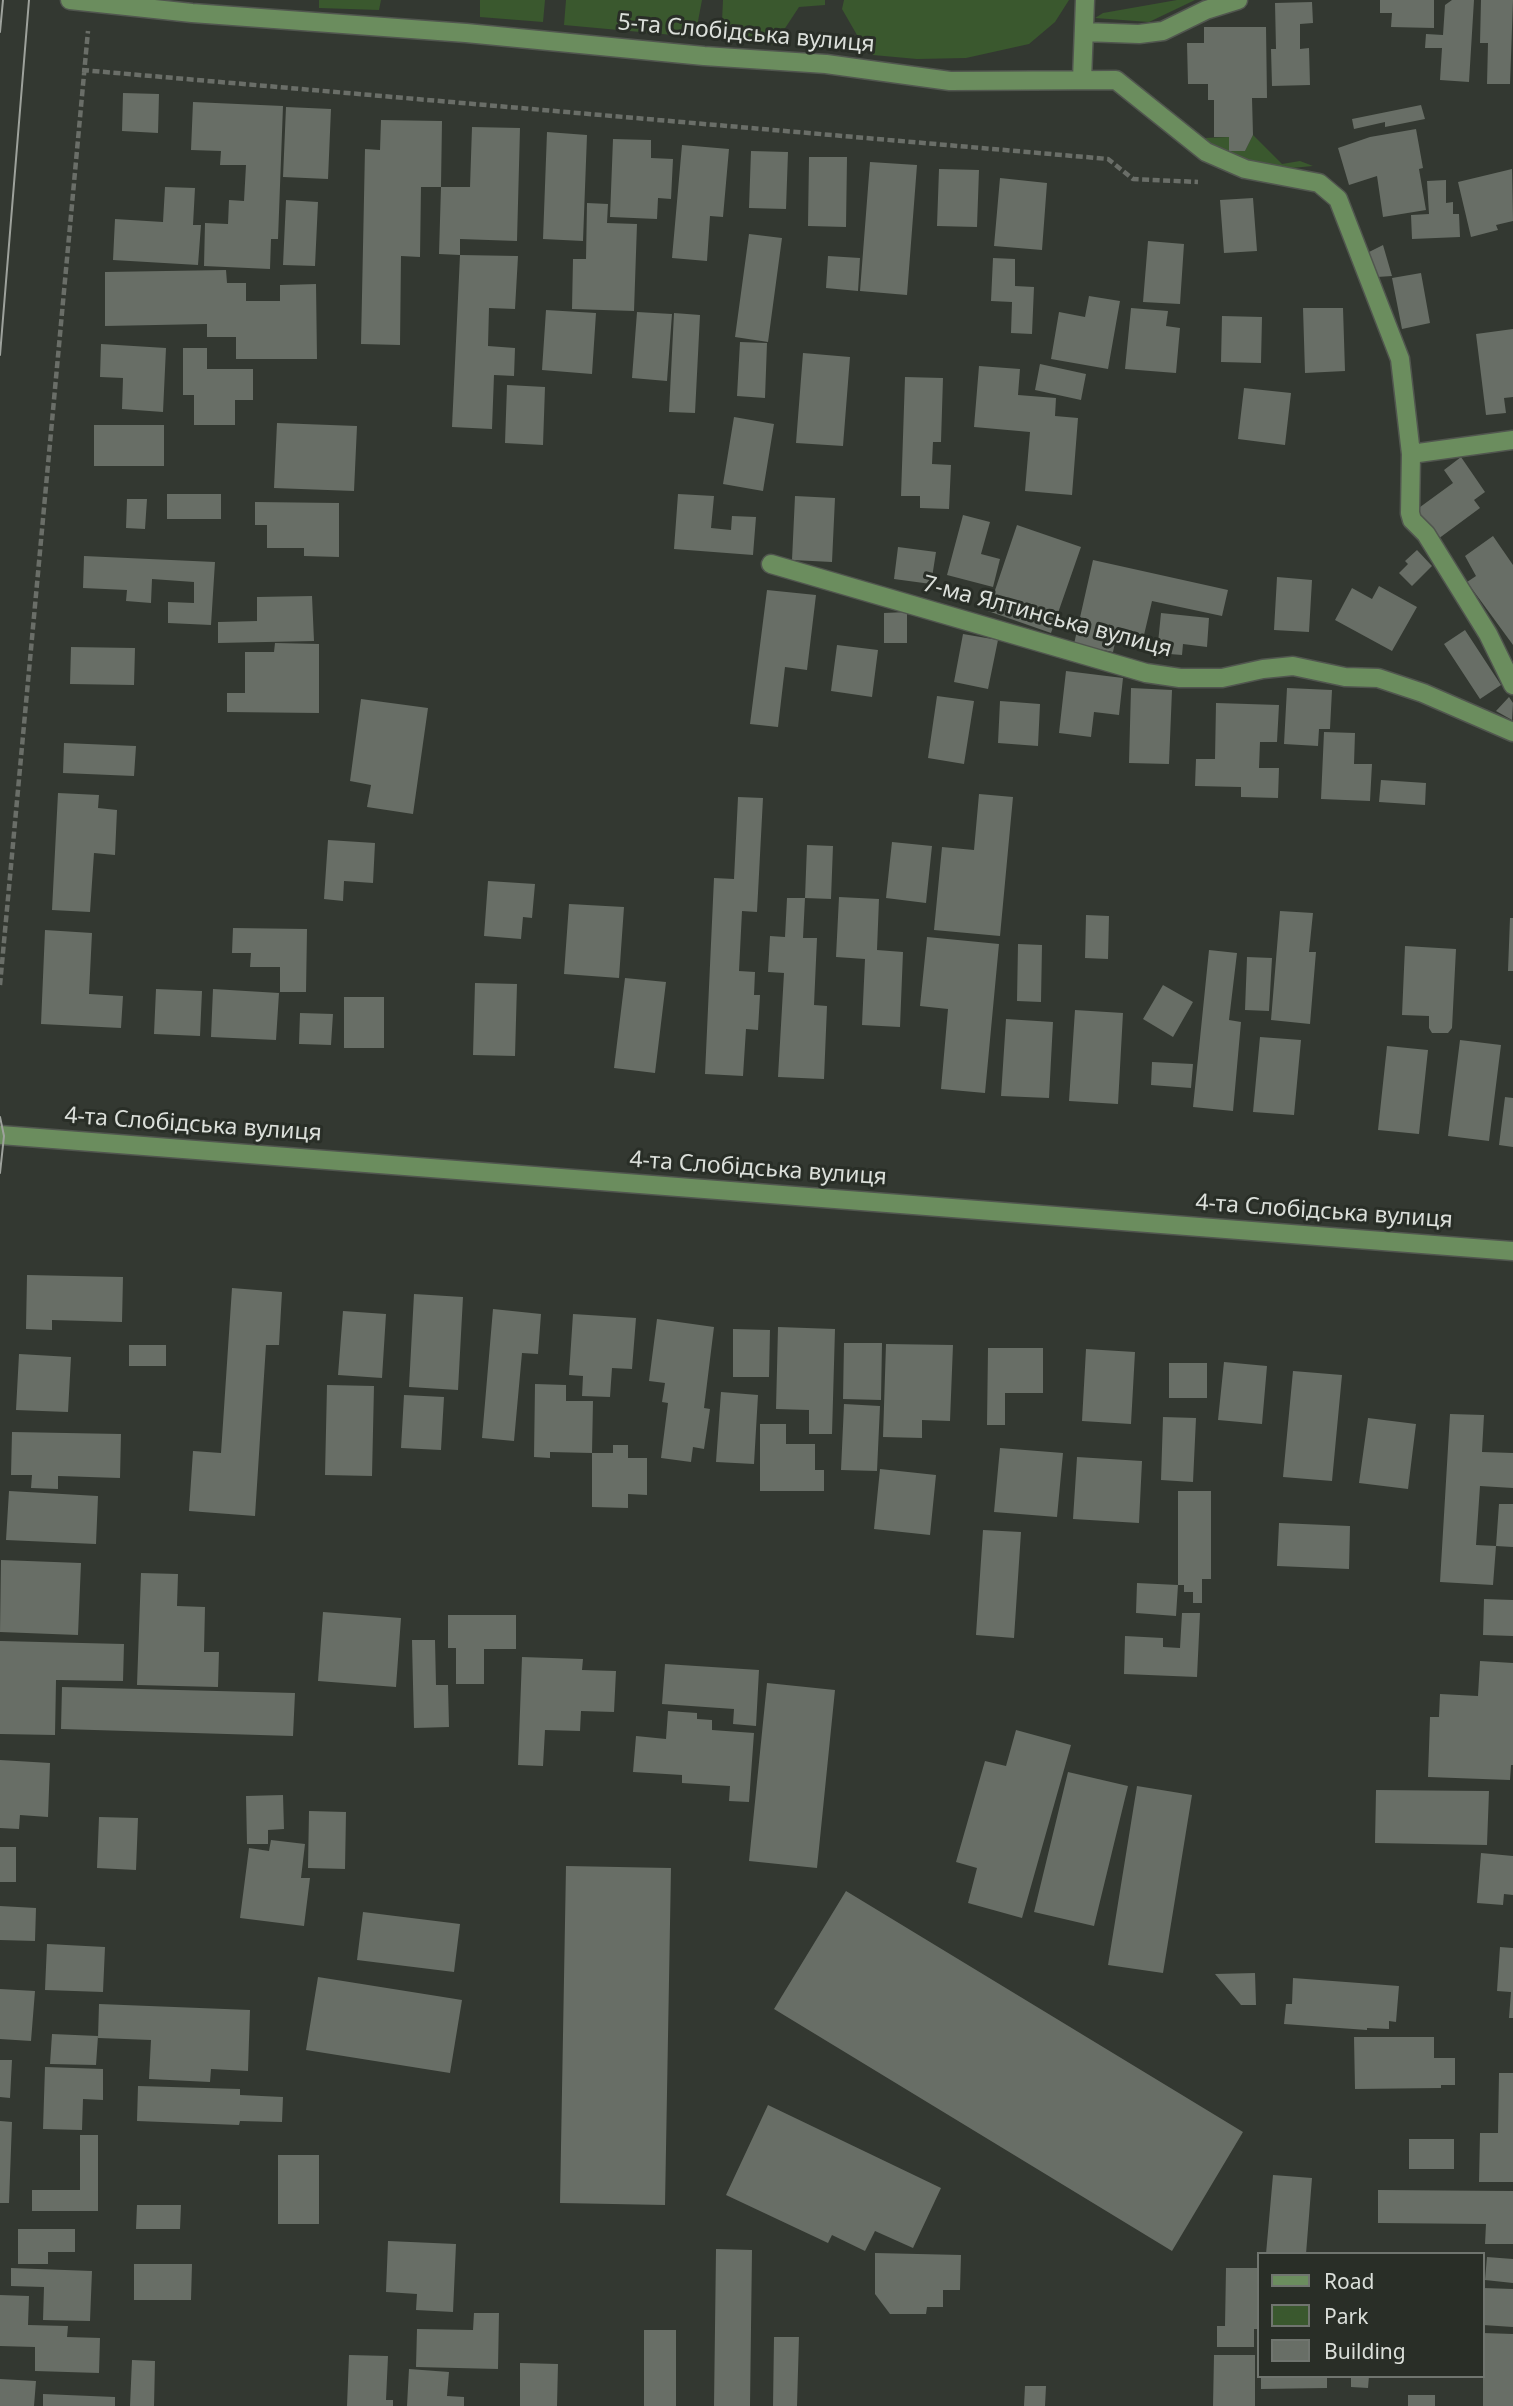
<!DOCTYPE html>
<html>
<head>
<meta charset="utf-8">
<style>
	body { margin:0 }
	#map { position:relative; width:1513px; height:2406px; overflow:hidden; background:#333831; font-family:"Noto Sans",sans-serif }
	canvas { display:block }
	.legend { position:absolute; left:1257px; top:2252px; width:228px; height:126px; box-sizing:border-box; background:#292e27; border:2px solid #70756f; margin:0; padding:9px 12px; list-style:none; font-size:21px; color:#dbdfda }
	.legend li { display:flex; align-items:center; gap:14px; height:35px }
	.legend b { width:35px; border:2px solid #70756f }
</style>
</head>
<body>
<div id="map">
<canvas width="1513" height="2406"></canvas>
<ul class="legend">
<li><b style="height:9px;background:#6b8d5e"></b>Road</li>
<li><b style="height:19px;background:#3a582e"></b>Park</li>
<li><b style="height:19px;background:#686e66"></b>Building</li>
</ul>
</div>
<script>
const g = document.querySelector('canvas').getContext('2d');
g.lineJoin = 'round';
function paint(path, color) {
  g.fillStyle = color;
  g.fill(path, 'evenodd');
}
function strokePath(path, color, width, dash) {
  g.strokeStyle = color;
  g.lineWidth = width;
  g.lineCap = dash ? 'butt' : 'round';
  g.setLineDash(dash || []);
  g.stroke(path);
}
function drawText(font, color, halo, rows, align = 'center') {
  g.font = font + ' "Noto Sans",sans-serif';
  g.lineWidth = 6;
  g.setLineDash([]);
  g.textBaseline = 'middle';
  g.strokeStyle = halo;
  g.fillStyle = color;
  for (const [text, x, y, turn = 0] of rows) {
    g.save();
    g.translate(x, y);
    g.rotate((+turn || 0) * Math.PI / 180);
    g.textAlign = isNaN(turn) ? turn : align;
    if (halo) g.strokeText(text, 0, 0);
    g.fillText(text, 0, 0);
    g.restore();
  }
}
paint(new Path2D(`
	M319 0H381L379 10 319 8Z
	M480 0H545L543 22 480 17Z
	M566 0H702L695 37 564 25Z
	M723 0H825V5L799 7 774 45 730 40 722 21Z
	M844 0H1069L1055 22 1029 44 966 58 917 59 873 55 857 35 842 9Z
	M1177 0H1195L1149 22 1095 18 1103 13Z
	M1253 135 1282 164 1300 161 1313 166 1281 169 1251 165 1205 146V138L1229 137 1230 151H1245Z`), '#3a582e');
paint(new Path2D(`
	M1380 0H1434V28L1391 27 1392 13H1380Z
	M1452 0H1474L1469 82 1440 80 1442 48H1425L1426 34 1443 35 1445 5Z
	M1481 0H1513L1510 84H1487L1488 43H1480Z
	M1312 2 1313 23 1300 24V49L1309 48 1310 85 1272 86 1271 49H1276L1275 3Z
	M1204 27H1266L1267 98H1252L1253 135 1245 151H1229V137H1214V100H1208V84H1188L1187 43H1204Z
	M123 93 159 94 158 133 122 131Z
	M193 102 283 106 278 239H271L270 269 204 266 205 223 228 224 229 200 244 201 246 165H220L221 151 191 150Z
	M1421 105 1425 119 1385 127V122L1354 129 1352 119Z
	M286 107 331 109 328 179 283 177Z
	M381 120 442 121 441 187H421L420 257 401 256 400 345 361 344 365 149 380 150Z
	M472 127 520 128 517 241 460 239V255L439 254 441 187H470Z
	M1416 129 1423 168 1419 169 1426 210 1383 217 1377 176 1349 185 1338 148 1370 137Z
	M547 132 587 135 583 241 543 239Z
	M613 139 651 140V158L673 159 671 199 658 198 657 219 610 217Z
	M682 145 729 149 723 217 710 216 707 261 672 258Z
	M751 151 788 152 786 209 749 208Z
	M809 157H847L846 227 808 226Z
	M870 162 917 165 907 295 860 291Z
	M939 169 979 170 977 227 937 226Z
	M1512 169 1513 221 1496 225 1498 230 1471 237 1458 182Z
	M1000 178 1047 183 1042 250 994 246Z
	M1446 180V203L1453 202V214H1459L1460 237 1412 239 1411 215 1429 214 1427 181Z
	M165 187 195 188 193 225H201L198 265 113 260 115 219 163 222Z
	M1253 198 1257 251 1224 253 1220 200Z
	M286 200 318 202 315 266 283 265Z
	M587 203 608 204 607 223 637 224 634 311 572 309 573 259H586Z
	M749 234 782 238 768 342 735 337Z
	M1148 241 1184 244 1180 304 1143 302Z
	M1383 245 1392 276 1377 277 1369 252Z
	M460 255 518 256 515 309 489 308 488 346 515 348 514 376 494 375 492 429 452 427Z
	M828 256 860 258 858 291 826 288Z
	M993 258 1015 259V286L1034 287 1032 334 1011 333 1012 302 991 301Z
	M226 270 227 283H246V301H280V285L316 284 317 359H236V337H207V324L105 326V272Z
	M1421 273 1430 323 1402 329 1392 278Z
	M1089 296 1120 301 1108 369 1051 359 1059 312 1085 317Z
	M1131 308 1168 311 1166 326 1180 328 1176 373 1125 369Z
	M1303 308H1343L1345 371 1305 373Z
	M546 310 596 313 592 374 542 370Z
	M637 312 672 314 667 381 632 378Z
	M674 313 700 315 695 413 669 412Z
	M1222 316 1262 317 1261 363 1221 362Z
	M1513 329V397L1504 398 1506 413 1486 415 1476 334Z
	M740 342 767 343 765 398 737 396Z
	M101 344 166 348 163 412 122 409 123 378 100 377Z
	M183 348H207V369H253V400H235V425H194V395H183Z
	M803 353 850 357 843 446 796 443Z
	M1040 364 1086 374 1081 400 1035 390Z
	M979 366 1020 369 1018 395 1056 398 1055 416 1078 418 1072 495 1025 491 1030 432 974 427Z
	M905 377 943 378 941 442H933L932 464 951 465 949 509 920 508V496H901Z
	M507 385 545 387 543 445 505 443Z
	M1244 388 1291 393 1285 445 1238 439Z
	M734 417 774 424 763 491 723 484Z
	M277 423 357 426 354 491 274 488Z
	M94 425H164V466H94Z
	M1461 457 1485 492 1474 500 1480 508 1438 539 1416 510 1453 483 1444 470Z
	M167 494H221V519H167Z
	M678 494 714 496 711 528 731 530 732 516 756 517 753 555 674 549Z
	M795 496 835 498 832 562 792 560Z
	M127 499H147L145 529 126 528Z
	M255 502 339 503V557L304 556V548H267V525H255Z
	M963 515 990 522 981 554 1000 559 993 587 947 575Z
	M1017 525 1081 547 1051 633 988 611Z
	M1493 536 1513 565V645L1467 582 1476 576 1465 556Z
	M898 547 936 552 931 584 894 579Z
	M1417 550 1432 566 1412 586 1399 573 1408 564 1405 561Z
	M84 556 215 562 211 625 168 623V602L194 603V582L152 579 151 603 126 601 127 590 83 588Z
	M1093 560 1228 590 1222 616 1152 601 1144 635 1118 629 1113 652 1074 644Z
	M1277 577 1312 580 1309 632 1274 630Z
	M1379 586 1417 607 1392 651 1335 620 1352 588 1372 599Z
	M767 590 816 595 807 670 785 667 778 727 750 724Z
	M312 596 314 641 218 643V622L257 621V597Z
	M907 612V643H884V613Z
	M1161 613 1209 618 1207 647 1183 644 1182 655 1157 653Z
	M1465 630 1501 685 1480 699 1444 644Z
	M963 634 998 640 988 689 954 682Z
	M275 643 319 644V713L227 712V693H245V652H274Z
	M837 645 878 650 872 697 831 691Z
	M71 647 135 648 134 685 70 684Z
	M1066 671 1123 678 1119 715 1094 712 1091 737 1059 733Z
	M1131 688 1172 690 1169 764 1129 763Z
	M1287 688 1332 690 1330 729H1319L1318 746 1284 744Z
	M937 696 974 701 964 764 928 758Z
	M1509 697 1513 703 1512 720 1496 711Z
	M361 699 428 708 413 814 367 807 371 785 350 781Z
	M1000 701 1040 704 1038 746 998 743Z
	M1216 703 1279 705 1277 742H1260L1259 768H1279L1278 798 1241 797V787L1195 786 1196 759H1215Z
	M1324 732 1355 733 1354 764H1372L1370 801 1321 799Z
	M64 743 136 746 134 776 63 773Z
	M1381 780 1426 783 1425 805 1379 802Z
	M58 793 99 795 98 808 117 810 115 855 94 853 90 912 52 910Z
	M979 794 1013 797 1000 936 934 930 942 847 974 850Z
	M738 797 763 798 757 912 742 911 739 971 755 972 754 995H760L758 1030 746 1029 743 1076 705 1074 714 878 734 879Z
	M328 840 375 843 373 883 344 881 343 901 324 899Z
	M892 842 932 846 926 903 886 898Z
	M807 845 833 846 831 899 805 898Z
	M488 881 535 884 532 918 523 917 521 939 484 936Z
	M839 897 879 899 877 950 903 952 900 1027 862 1025 865 959 836 957Z
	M787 898H805L803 938H817L814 1005 827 1006 824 1079 778 1077 784 973 768 972 770 936 785 937Z
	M569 904 624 907 619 978 564 974Z
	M1280 911 1313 913 1309 952H1316L1310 1024 1271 1020Z
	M1086 915 1109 916 1108 959 1085 958Z
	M1510 918H1513V971H1508Z
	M233 928 307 929 306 992H280V967H250L251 953H232Z
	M45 930 92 933 89 994 123 996 121 1028 41 1024Z
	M927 937 999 944 985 1093 941 1089 948 1009 920 1006Z
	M1018 944 1042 945 1041 1002 1017 1001Z
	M1405 946 1456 949 1452 1028 1448 1033H1432L1429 1028V1016L1402 1015Z
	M1209 950 1237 953 1229 1020 1241 1022 1233 1111 1193 1107Z
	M1247 957 1272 958 1269 1011 1245 1010Z
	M625 978 666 982 655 1073 614 1068Z
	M475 983 517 984 515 1056 473 1055Z
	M1163 985 1193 1002 1173 1037 1143 1019Z
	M156 989 202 991 200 1036 154 1034Z
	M213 989 279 993 276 1040 211 1037Z
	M344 997H384V1048H344Z
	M1075 1010 1123 1013 1118 1104 1069 1101Z
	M300 1013 333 1014 331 1045 299 1044Z
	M1006 1019 1053 1022 1049 1098 1001 1096Z
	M1260 1037 1301 1040 1294 1115 1253 1112Z
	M1460 1040 1501 1045 1489 1141 1448 1136Z
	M1387 1046 1428 1050 1419 1134 1378 1130Z
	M1152 1062 1193 1064 1191 1088 1151 1085Z
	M1505 1097 1513 1098V1147L1499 1145Z
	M27 1275 123 1277 122 1322 52 1320V1330L26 1329Z
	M232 1288 282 1292 279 1345H266L255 1516 189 1511 193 1451 221 1453Z
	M414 1294 463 1297 458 1390 409 1387Z
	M493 1309 541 1314 538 1354 522 1353 514 1441 482 1438Z
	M343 1311 386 1314 382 1378 338 1375Z
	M573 1314 636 1318 632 1369 612 1368 610 1397 582 1396 583 1376 569 1375Z
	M657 1319 714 1327 704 1408 710 1409 704 1449 693 1447 691 1462 661 1458 668 1403 662 1402 665 1383 649 1381Z
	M778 1327 835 1329 832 1434H809V1410L776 1409Z
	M733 1329 770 1330 769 1377H733Z
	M844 1343H882L881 1400 843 1399Z
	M886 1344 953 1345 950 1421 922 1420V1438L883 1437Z
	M129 1345H166V1366H129Z
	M988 1348H1043V1393H1005V1425H987Z
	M1086 1349 1135 1352 1131 1424 1082 1421Z
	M19 1354 71 1357 68 1412 16 1410Z
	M1224 1362 1267 1366 1262 1424 1218 1420Z
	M1169 1363H1207V1398H1169Z
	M1293 1371 1342 1375 1332 1481 1283 1477Z
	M535 1384 566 1385V1401H593L592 1453 550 1452V1458L534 1457Z
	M327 1385 374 1386 372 1476 325 1475Z
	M721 1392 758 1395 754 1464 716 1462Z
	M404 1395 444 1397 441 1450 401 1448Z
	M844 1404 880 1406 877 1471 841 1470Z
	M1450 1414 1484 1415 1482 1452 1513 1453V1488L1480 1486 1476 1545 1496 1546 1493 1585 1440 1582Z
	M1163 1417 1196 1418 1193 1482 1161 1480Z
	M1368 1418 1416 1424 1408 1489 1359 1483Z
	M760 1424H786V1444H815V1470H824V1491H760Z
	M12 1432 121 1434 120 1478 58 1476V1489L31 1488 32 1475H11Z
	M613 1445H628V1458H647V1495L628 1494V1508L592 1507V1453H613Z
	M1000 1448 1063 1453 1057 1517 994 1512Z
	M1077 1457 1142 1461 1139 1523 1073 1519Z
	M880 1469 936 1475 930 1535 874 1529Z
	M9 1491 98 1496 96 1544 6 1540Z
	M1178 1491H1211V1579H1202V1603H1193V1592H1184V1585H1178Z
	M1499 1504H1513V1547L1496 1546Z
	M1279 1523 1350 1526 1349 1569 1277 1566Z
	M983 1530 1021 1532 1014 1638 976 1635Z
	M1 1560 81 1563 78 1635 0 1632Z
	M141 1573 178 1574 177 1606 205 1607 204 1652H219L218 1687 137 1685Z
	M1137 1583 1178 1585 1176 1616 1136 1613Z
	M1484 1599 1513 1600V1636L1483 1635Z
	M323 1612 401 1618 396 1687 318 1681Z
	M1182 1613H1200L1197 1677 1124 1674 1125 1636 1163 1638V1647L1180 1648Z
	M448 1615H516V1649H484V1684H456V1648H448Z
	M412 1640H435L436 1685H448L449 1727 414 1728Z
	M0 1641 124 1644 123 1681 56 1680 55 1735 0 1734Z
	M522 1657 583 1659 582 1670 616 1671 614 1712 581 1711 580 1731 545 1730 543 1766 518 1765Z
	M1480 1661 1513 1663V1765H1511L1510 1780 1428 1777 1430 1717H1439L1440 1694 1478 1696Z
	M665 1664 759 1670 756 1726 733 1724 734 1709 662 1704Z
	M767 1683 835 1690 817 1868 749 1861Z
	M62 1687 295 1693 293 1736 61 1729Z
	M668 1711 697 1713V1719L712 1720V1730L754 1733 749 1802 729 1801 730 1786 682 1783V1775L633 1772 636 1736 666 1739Z
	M1016 1730 1071 1745 1022 1918 968 1903 977 1868 956 1862 985 1761 1006 1766Z
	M0 1760 50 1763 48 1817 20 1815 19 1829 0 1828Z
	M1068 1772 1128 1786 1094 1926 1034 1912Z
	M1137 1786 1192 1795 1163 1973 1108 1965Z
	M1376 1790 1489 1791 1487 1845 1375 1843Z
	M283 1795 284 1829 268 1830V1844H247L246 1796Z
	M309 1811 346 1812 345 1869 308 1868Z
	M99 1817 138 1818 136 1870 97 1868Z
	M271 1840 305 1844 301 1878H310L304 1926 240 1918 249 1848 269 1851Z
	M0 1847H16V1882H0Z
	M1481 1853 1513 1856V1895L1504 1894 1503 1905 1477 1903Z
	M566 1866 671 1868 665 2205 560 2203Z
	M846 1891 1243 2132 1172 2251 774 2009Z
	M0 1906 36 1908 35 1941 0 1940Z
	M363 1912 460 1924 454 1972 357 1960Z
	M47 1944 105 1947 103 1992 45 1990Z
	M1500 1947 1513 1948V2018H1509L1511 1992 1497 1991Z
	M1255 1973 1256 2005H1241L1215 1974Z
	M318 1977 462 2000 450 2073 306 2050Z
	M1293 1978 1399 1986 1396 2022 1389 2021V2029L1367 2028V2030L1284 2024 1286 2004H1292Z
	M0 1989 35 1991 31 2041 0 2039Z
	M99 2004 250 2010 248 2071 211 2069 210 2082 149 2079 151 2040 98 2038Z
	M52 2034 98 2036 96 2065 50 2064Z
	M1354 2037H1434V2058H1455V2085H1441V2088L1355 2089Z
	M0 2060H12L10 2098 0 2097Z
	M45 2067 103 2069V2100L83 2099 82 2130 43 2129Z
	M1499 2073H1513V2182H1479L1480 2133H1498Z
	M138 2086 240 2089V2095L283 2097 282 2122 240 2121 239 2125 137 2121Z
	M768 2105 941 2188 913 2248 875 2231 865 2251 832 2235 828 2243 726 2195Z
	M0 2121 12 2122 9 2203H0Z
	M80 2135H98V2211H32V2190H80Z
	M1409 2139H1454V2169H1409Z
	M278 2155H319V2224H278Z
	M1273 2175 1312 2178 1306 2254H1266Z
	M1378 2190 1513 2191V2244H1485L1486 2224 1378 2223Z
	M137 2205H181L180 2229H136Z
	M18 2229H75V2252H48V2264H18Z
	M388 2241 456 2244 453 2312 416 2310 417 2294 386 2292Z
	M716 2249 752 2250 750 2406H714Z
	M875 2253 961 2255 960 2290H943V2307H927L926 2314H890L875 2294Z
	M1487 2257 1513 2259V2283L1485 2280Z
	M134 2264H192L191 2300H134Z
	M11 2268 92 2271 90 2321 43 2320 44 2287 11 2286Z
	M1226 2268H1259V2329H1254V2347H1217V2326H1225Z
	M1483 2288 1513 2289V2327L1483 2325Z
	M0 2295 29 2296 28 2325 68 2326 67 2337 100 2338 99 2373 35 2371V2347L0 2346Z
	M474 2313H499L498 2369 416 2367 417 2329 473 2330Z
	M644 2330H676V2406H644Z
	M1483 2333 1513 2334V2406H1483Z
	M774 2337H799L797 2406H773Z
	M349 2355 388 2356 386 2400H393V2406H347Z
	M1214 2355H1255V2406H1213Z
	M132 2360 155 2361 154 2406H130Z
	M520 2363 558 2364 557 2406H520Z
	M409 2369 449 2372 447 2396 464 2397V2406H407Z
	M1261 2376H1327V2388L1261 2389Z
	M1351 2376H1369L1368 2388 1351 2387Z
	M0 2379 36 2381 34 2406H0Z
	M1025 2386H1046L1045 2406H1024Z
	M43 2394 115 2397V2406H43Z
	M1408 2395H1435V2406H1408Z`), '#686e66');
const minor = new Path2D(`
	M70 0 192 13 466 33 704 56 826 64 950 81 1116 80 1206 152 1245 169 1319 183 1338 199 1400 359 1411 454 1410 513 1412 520 1426 534 1488 634 1513 685
	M1084 32 1139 34 1163 31 1206 10 1238 0
	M1082 80 1085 0
	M1411 454 1513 440
	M771 564 1146 673 1180 678H1222L1263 669 1293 666 1345 677 1378 678 1423 693 1513 732
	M0 1135 1513 1251`);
strokePath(minor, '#51564f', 21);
strokePath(new Path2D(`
	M82 70 1108 159 1133 179 1198 182
	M0 985 88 31`), '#6a6e68', 4.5, [7, 3.5]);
strokePath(minor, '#6b8d5e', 18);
strokePath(new Path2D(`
	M0 32 3 0
	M0 355 29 0
	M0 1117 4 1136 0 1173`), '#9ea29c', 2);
drawText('23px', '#dbdfda', '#292e27', [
	["5-та Слобідська вулиця",746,34,5],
	["7-ма Ялтинська вулиця",1047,617,15],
	["4-та Слобідська вулиця",193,1125,4],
	["4-та Слобідська вулиця",758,1169,4],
	["4-та Слобідська вулиця",1324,1212,4]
]);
</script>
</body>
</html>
